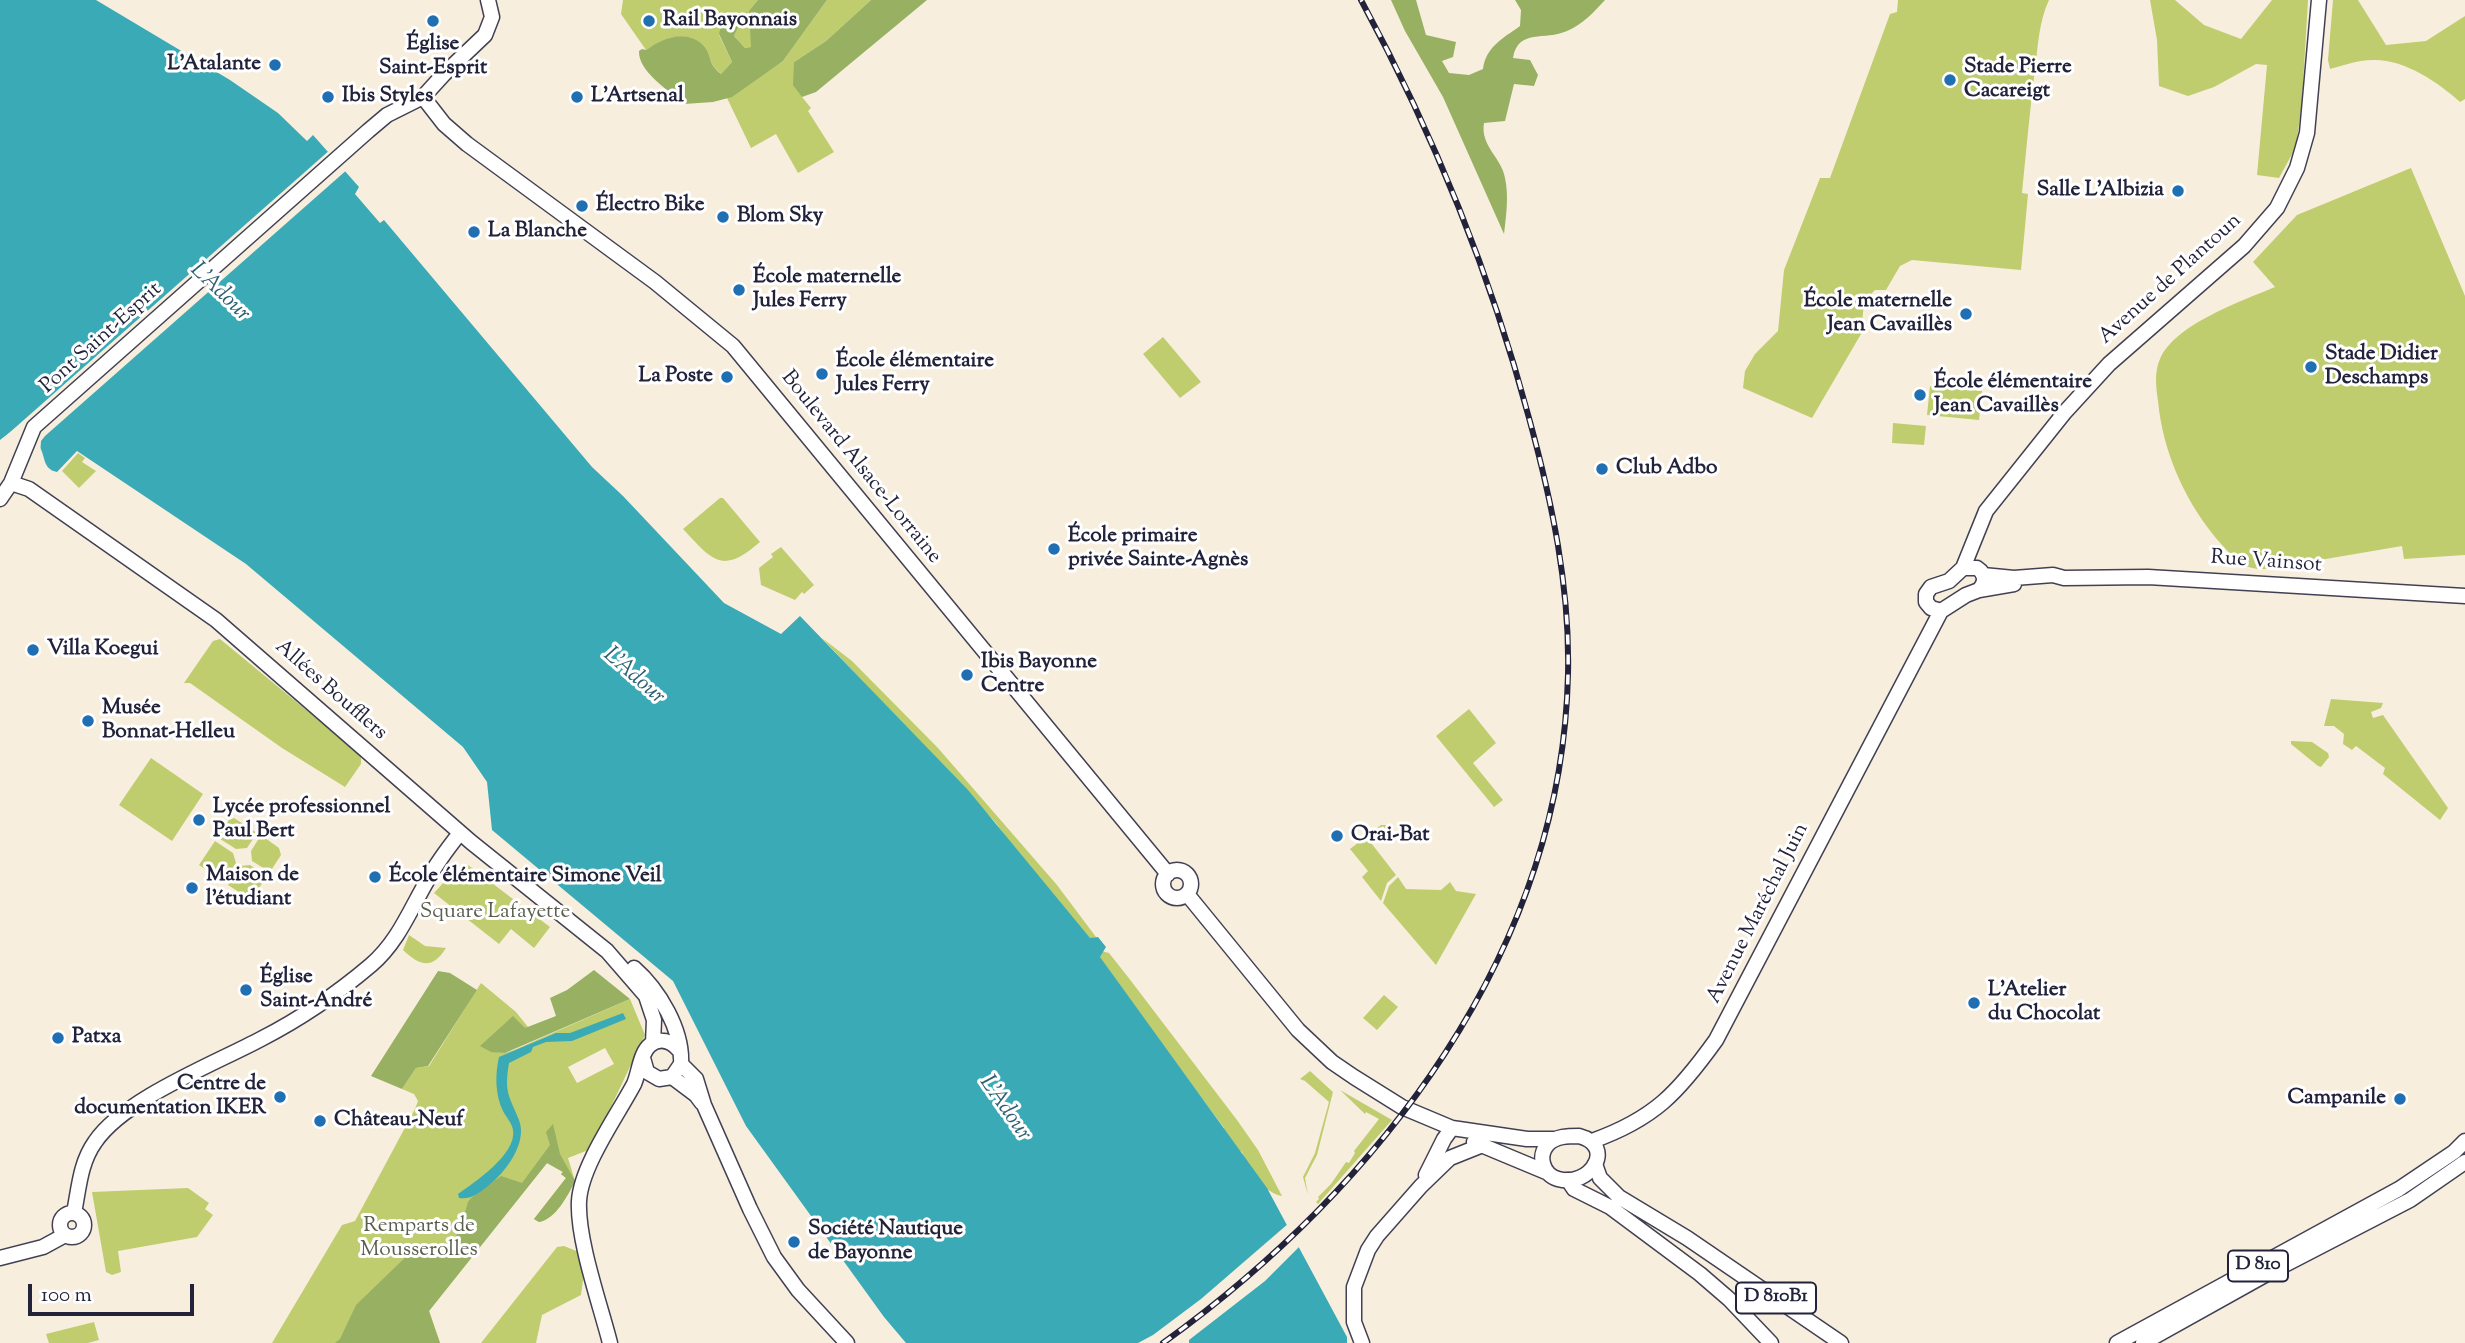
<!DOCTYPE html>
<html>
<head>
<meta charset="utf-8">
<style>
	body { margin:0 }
	#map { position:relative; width:2465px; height:1343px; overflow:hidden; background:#f8eede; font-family:"Sorts Mill Goudy",serif }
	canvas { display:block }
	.scale { position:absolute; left:28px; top:1284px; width:166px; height:32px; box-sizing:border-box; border:4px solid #22223b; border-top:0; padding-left:9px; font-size:21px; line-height:24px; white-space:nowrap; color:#22223b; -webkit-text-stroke:5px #fff; paint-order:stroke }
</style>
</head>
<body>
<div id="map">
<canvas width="2465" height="1343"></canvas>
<div class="scale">100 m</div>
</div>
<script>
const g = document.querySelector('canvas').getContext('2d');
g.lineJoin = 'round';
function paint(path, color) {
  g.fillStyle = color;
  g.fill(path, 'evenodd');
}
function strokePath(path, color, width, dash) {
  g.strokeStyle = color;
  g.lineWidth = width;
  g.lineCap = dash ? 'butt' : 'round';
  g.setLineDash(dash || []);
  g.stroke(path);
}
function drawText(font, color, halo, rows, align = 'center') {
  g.font = font + ' "Sorts Mill Goudy",serif';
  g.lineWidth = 6;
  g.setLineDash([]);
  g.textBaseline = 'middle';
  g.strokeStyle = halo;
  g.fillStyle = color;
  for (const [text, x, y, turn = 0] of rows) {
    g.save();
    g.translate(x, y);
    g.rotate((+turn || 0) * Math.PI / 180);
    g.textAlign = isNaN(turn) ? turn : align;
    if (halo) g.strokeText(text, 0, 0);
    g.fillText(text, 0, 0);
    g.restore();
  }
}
paint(new Path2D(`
	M623 0H758L749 12 752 47 745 48 734 36 739 26 719 35 732 62 721 74C707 62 711 54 704 46 687 28 662 39 646 50L621 14Z
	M827 0H871L826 41 794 62 802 97 811 108 808 111 834 152 798 173 776 134 751 148 727 98 783 61Z
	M1898 0H2049C2039 21 2038 46 2035 69 2030 110 2026 151 2022 193L2028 194 2021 270 1912 260 1900 266 1886 290H1875L1864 302 1861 334 1812 418 1743 388 1745 371 1755 354 1778 331 1784 270 1820 178H1830L1890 14 1897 12Z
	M2150 0H2175L2204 25 2241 39 2272 0H2308L2302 101 2296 147 2279 178 2257 175 2267 65 2256 64 2214 87 2188 96 2159 86 2157 40Z
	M2333 0H2358L2386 45 2426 41 2465 16V99L2460 102C2438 82 2404 59 2373 60 2359 60 2344 65 2330 69L2328 60Z
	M2411 168 2465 296V555L2404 559 2402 546 2267 569C2260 569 2253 569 2246 566 2236 562 2229 552 2222 545 2187 506 2163 454 2158 401 2156 388 2154 372 2160 359 2175 324 2242 301 2275 287L2253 262 2297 215Z
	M1163 337 1201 382 1180 398 1143 354Z
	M1930 386 1982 391 1979 420 1927 415Z
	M1893 423 1926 426 1924 445 1892 443Z
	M78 453 85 458 82 462 96 471 79 488 62 471Z
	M720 498H723L760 542C722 575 713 561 683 529Z
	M781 547 814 585 804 594 802 592 795 600 761 585 759 568 773 557 771 554Z
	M822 638 852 661 938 748 1057 885 1096 937 1091 939 1084 933 1012 846 996 823Z
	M220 639 361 755V764L345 787 282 748 190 683H184L213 641Z
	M2331 699 2383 703 2381 708 2371 712 2373 718 2383 715 2448 808 2440 820 2383 774 2385 768 2356 746 2352 750 2343 744 2344 734 2334 726H2324Z
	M1469 709 1496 743 1473 763 1503 800 1494 807 1436 736Z
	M2291 741 2312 742 2328 753 2329 757 2321 767 2318 766 2291 744Z
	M151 758 203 794 172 841 119 805Z
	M234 818 257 833 247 848 236 849 217 837 229 820Z
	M1381 825H1386L1396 837 1393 839 1383 826 1368 839 1396 875 1387 883 1381 901 1362 877 1368 871 1350 849Z
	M261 835 279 848 281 855 270 872 252 861 251 851Z
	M215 841 233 853 236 863 223 881 199 865Z
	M250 865 267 876 251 900 228 885 240 866Z
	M468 865 550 927 534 948 511 929 499 944 434 893 455 870Z
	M1398 877 1406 889 1441 890 1450 882 1456 891 1476 894 1436 965 1383 903 1389 886Z
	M409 935 425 946 446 948C432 970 420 966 403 950Z
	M1101 951 1109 953 1128 977 1237 1120 1258 1150 1282 1196C1264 1193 1247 1169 1242 1152L1238 1150 1222 1132 1224 1128 1099 959Z
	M481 983 516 1012 528 1027 491 1051 505 1053 514 1050 630 999 645 1035 591 1149 568 1158 575 1181C568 1195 556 1219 539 1222L534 1219 566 1178 561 1174 563 1172 547 1163 429 1311 440 1343H272L342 1225 355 1221 415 1109 418 1101 414 1094 402 1089 416 1068 429 1066ZM605 1048 614 1064 577 1083 568 1067Z
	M1384 995 1398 1007 1377 1030 1363 1018Z
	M1310 1071 1333 1092 1317 1155 1305 1178 1308 1195 1303 1177 1315 1153 1329 1102 1305 1081 1300 1079Z
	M1340 1090 1392 1120 1318 1204 1316 1202 1319 1199 1318 1197 1331 1184 1346 1162 1349 1163 1355 1153 1354 1151 1379 1119 1366 1112 1365 1114Z
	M188 1188 209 1203 205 1209 213 1215 197 1237 118 1251 121 1272 112 1275 106 1272 92 1192Z
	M564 1246 579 1252 582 1262 583 1280 581 1295 542 1315 536 1343H481L557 1247Z
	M94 1322 99 1340 88 1343H49L46 1334Z`), '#bfcd6f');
paint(new Path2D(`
	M758 0H827L783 61 732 97 713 102 684 104C670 91 638 72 639 51L642 49 646 50C662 38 687 28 704 46 712 55 707 63 721 74L732 62 719 34 722 22 732 15 739 17V26L734 36 745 48 751 47 749 11Z
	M871 0H927L816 92 802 97 793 85 794 62 826 41Z
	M1391 0H1416L1426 35 1456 42 1453 57 1442 61 1449 73 1469 75 1483 69C1486 47 1502 39 1520 26L1521 10 1515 0H1605C1593 13 1583 24 1567 31 1545 41 1518 28 1513 58L1530 60 1538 75 1534 86 1514 84 1505 121 1484 123C1480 146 1502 158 1505 178 1509 197 1506 216 1504 234L1443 97 1405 31Z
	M594 970 630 999 505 1053 491 1052 480 1046 513 1016 525 1028 556 1016 550 998 567 990Z
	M438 971 450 973 477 990 428 1066 416 1068 402 1089 371 1076Z
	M553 1124 560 1154 575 1181C568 1195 556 1219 539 1222L534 1219 566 1178 561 1174 563 1172 547 1163 429 1311 440 1343H335L340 1339 356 1305 412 1251H446L460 1230 468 1202 471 1198 501 1176 522 1183 550 1145 546 1132Z`), '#97b062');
paint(new Path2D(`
	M0 0H96L230 80 278 113 307 141 313 135 359 187 355 194 380 223 384 220 592 467 623 496 724 603 781 634 800 616 968 790 1090 938 1098 937 1106 947 1100 957 1267 1188 1347 1337V1343H906L884 1317 746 1126 673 981 492 830 487 782 463 747 246 564 77 451 57 472C42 469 46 456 39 446 34 439 24 432 17 427L0 440Z
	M623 1013 626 1019 572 1041 546 1042 533 1047 531 1052 509 1063C504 1093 509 1095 519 1120 528 1143 505 1173 488 1186 479 1193 471 1200 459 1198L458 1194C475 1182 517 1154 513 1130 512 1123 506 1117 503 1111 495 1095 495 1074 499 1057L556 1033H570Z`), '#3aabb6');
paint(new Path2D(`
	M331 149 349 168 45 436 41 441 40 456 38 455 37 448 17 431 3 442 0 441Z
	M1289 1223 1301 1245 1265 1281 1189 1340V1343H1138L1153 1335 1201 1299Z`), '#f8eede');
const secondary = new Path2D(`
	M423 97 444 124 467 144 655 282 733 346 1168 874
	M11 483 29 489 216 620 471 842 607 951 646 996 654 1020 653 1043
	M0 499 11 483 34 427 368 131 387 115 423 97 444 74 485 35 492 17 488 0
	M1963 568 1986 511 2065 412 2109 364 2244 246 2277 208 2297 168 2307 133 2319 0
	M1983 575 2014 578 2053 575 2064 578 2148 577 2465 596
	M1979 590C1986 582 1986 574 1977 568H1963L1949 581 1931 587 1926 594V602L1931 608 1941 611 1966 595 1979 590 2014 584
	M1163 884a14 14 0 1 1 28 0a14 14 0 1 1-28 0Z
	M1187 894 1298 1030 1332 1062 1354 1077 1402 1107 1452 1128 1527 1139H1555
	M634 968C659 990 683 1030 681 1064L672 1077 659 1079 647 1072 643 1058
	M681 1064 696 1079 704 1105 750 1209 774 1257 798 1290 847 1343
	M672 1077 696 1095 702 1103
	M1579 1136C1617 1146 1590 1188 1558 1179 1543 1175 1537 1156 1548 1144 1556 1136 1568 1136 1579 1136Z
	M1592 1141C1654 1119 1678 1093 1716 1040L1941 611
	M1474 1142 1546 1172
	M1426 1175 1444 1139 1452 1128
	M60 1225a12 12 0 1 1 24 0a12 12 0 1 1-24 0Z
	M74 1213C79 1188 80 1163 95 1142 124 1099 214 1064 261 1039 300 1019 338 993 371 965 398 942 410 910 427 881 436 864 448 848 460 833
	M0 1258 43 1247 65 1235
	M610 1343C600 1304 577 1239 579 1201 581 1166 617 1116 634 1084 639 1073 640 1053 650 1045 660 1037 671 1041 679 1050
	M1362 1343 1354 1322V1287L1368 1250 1377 1236 1421 1186 1450 1158 1480 1146`);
const primary = new Path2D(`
	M1595 1164 1600 1178 1619 1197 1687 1238 1841 1343
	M1568 1180 1574 1189 1610 1207 1700 1274 1729 1299 1771 1343
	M2117 1343 2399 1189 2454 1152 2465 1141
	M2143 1343 2265 1275 2410 1200 2465 1162`);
strokePath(secondary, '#424153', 17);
strokePath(primary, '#424153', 17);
strokePath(secondary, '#fff', 14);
strokePath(primary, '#fff', 14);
const rail = new Path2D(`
	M1163 1343C1380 1187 1562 951 1568 674 1570 587 1552 502 1529 418 1490 272 1433 133 1361 0`);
strokePath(rail, '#22223b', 6);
strokePath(rail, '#fff', 3.5, [10]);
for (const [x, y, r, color] of [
	[433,21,7,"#1f6fb2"],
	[649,21,7,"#1f6fb2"],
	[275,65,7,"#1f6fb2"],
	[1950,80,7,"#1f6fb2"],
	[328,97,7,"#1f6fb2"],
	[577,97,7,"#1f6fb2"],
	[2178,191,7,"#1f6fb2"],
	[582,206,7,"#1f6fb2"],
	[723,217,7,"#1f6fb2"],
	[474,232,7,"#1f6fb2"],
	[739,290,7,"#1f6fb2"],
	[1966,314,7,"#1f6fb2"],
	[2311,367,7,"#1f6fb2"],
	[822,374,7,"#1f6fb2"],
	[727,377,7,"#1f6fb2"],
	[1920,395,7,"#1f6fb2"],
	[1602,469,7,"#1f6fb2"],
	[1054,549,7,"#1f6fb2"],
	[33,650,7,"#1f6fb2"],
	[967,675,7,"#1f6fb2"],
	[88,721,7,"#1f6fb2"],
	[199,820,7,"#1f6fb2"],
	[1337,836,7,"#1f6fb2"],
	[375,877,7,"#1f6fb2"],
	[192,888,7,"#1f6fb2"],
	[246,990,7,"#1f6fb2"],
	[1974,1003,7,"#1f6fb2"],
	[58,1038,7,"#1f6fb2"],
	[280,1097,7,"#1f6fb2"],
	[2400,1099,7,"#1f6fb2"],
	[320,1121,7,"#1f6fb2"],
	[794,1242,7,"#1f6fb2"]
]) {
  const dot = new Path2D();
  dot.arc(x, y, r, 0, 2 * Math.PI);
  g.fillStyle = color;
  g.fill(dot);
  strokePath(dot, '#fff', 2.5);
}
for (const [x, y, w] of [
	[2258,1266,60],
	[1776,1298,80]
]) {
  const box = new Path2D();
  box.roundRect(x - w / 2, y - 15.5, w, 31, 5);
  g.fillStyle = '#fff';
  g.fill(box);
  strokePath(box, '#22223b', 2);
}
drawText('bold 19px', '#22223b', null, [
	["D 810",2258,1266],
	["D 810B1",1776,1298]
]);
drawText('bold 21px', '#22223b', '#fff', [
	["Rail Bayonnais",663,21],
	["Église",433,45,"center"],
	["Saint-Esprit",433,69,"center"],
	["L'Atalante",261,65,"right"],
	["Stade Pierre",1964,68],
	["Cacareigt",1964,92],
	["Ibis Styles",342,97],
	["L'Artsenal",591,97],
	["Salle L'Albizia",2164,191,"right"],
	["Électro Bike",596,206],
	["Blom Sky",737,217],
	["La Blanche",488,232],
	["École maternelle",753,278],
	["Jules Ferry",753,302],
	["École maternelle",1952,302,"right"],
	["Jean Cavaillès",1952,326,"right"],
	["Stade Didier",2325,355],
	["Deschamps",2325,379],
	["École élémentaire",836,362],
	["Jules Ferry",836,386],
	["La Poste",713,377,"right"],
	["École élémentaire",1934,383],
	["Jean Cavaillès",1934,407],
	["Club Adbo",1616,469],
	["École primaire",1068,537],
	["privée Sainte-Agnès",1068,561],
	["Villa Koegui",47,650],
	["Ibis Bayonne",981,663],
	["Centre",981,687],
	["Musée",102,709],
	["Bonnat-Helleu",102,733],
	["Lycée professionnel",213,808],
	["Paul Bert",213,832],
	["Orai-Bat",1351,836],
	["Maison de",206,876],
	["l'étudiant",206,900],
	["École élémentaire Simone Veil",389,877],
	["Église",260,978],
	["Saint-André",260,1002],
	["L'Atelier",1988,991],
	["du Chocolat",1988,1015],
	["Patxa",72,1038],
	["Centre de",266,1085,"right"],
	["documentation IKER",266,1109,"right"],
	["Campanile",2386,1099,"right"],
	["Château-Neuf",334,1121],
	["Société Nautique",808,1230],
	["de Bayonne",808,1254]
], 'left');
drawText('21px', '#22223b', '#fff', [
	["Avenue de Plantoun",2171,280,-42],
	["Pont Saint-Esprit",102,339,-42],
	["Boulevard Alsace-Lorraine",860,468,51],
	["Rue Vainsot",2266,563,4],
	["Allées Boufflers",330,691,41],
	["Avenue Maréchal Juin",1759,914,-63]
]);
drawText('21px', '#595e4d', '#fff', [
	["Square Lafayette",495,913],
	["Remparts de",419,1227],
	["Mousserolles",419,1251]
]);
drawText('italic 23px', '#2d6072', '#fff', [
	["L'Adour",219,293,44],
	["L'Adour",633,677,41],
	["L'Adour",1004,1109,55]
]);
</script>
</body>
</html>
